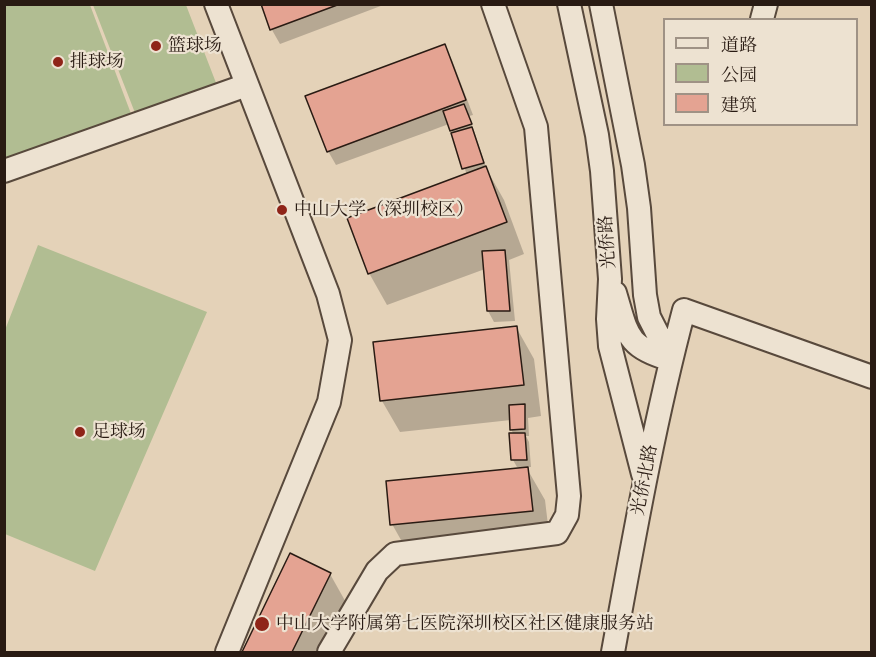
<!DOCTYPE html>
<html>
<head>
<meta charset="utf-8">
<style>
	body { margin:0 }
	#map { position:relative; width:876px; height:657px; overflow:hidden; background:#e4d2b8; font-family:"Old Standard TT","Noto Serif SC",serif }
	canvas { display:block }
	.frame { position:absolute; inset:0; border:6px solid #291b13; pointer-events:none }
	.legend { position:absolute; left:663px; top:18px; width:195px; height:108px; box-sizing:border-box; background:#ede2d1; border:2px solid #9f9285; margin:0; padding:8px 10px; list-style:none; font-size:18px; color:#291b13 }
	.legend li { display:flex; align-items:center; gap:12px; height:30px }
	.legend b { width:30px; border:2px solid #9f9285 }
</style>
</head>
<body>
<div id="map">
<canvas width="876" height="657"></canvas>
<div class="frame"></div>
<ul class="legend">
<li><b style="height:8px;background:#ede2d1"></b>道路</li>
<li><b style="height:16px;background:#b1bd92"></b>公园</li>
<li><b style="height:16px;background:#e4a392"></b>建筑</li>
</ul>
</div>
<script>
const g = document.querySelector('canvas').getContext('2d');
g.lineJoin = 'round';
function paint(path, color) {
  g.fillStyle = color;
  g.fill(path, 'evenodd');
}
function strokePath(path, color, width, dash) {
  g.strokeStyle = color;
  g.lineWidth = width;
  g.lineCap = dash ? 'butt' : 'round';
  g.setLineDash(dash || []);
  g.stroke(path);
}
function drawText(font, color, halo, rows, align = 'center') {
  g.font = font + ' "Old Standard TT","Noto Serif SC",serif';
  g.lineWidth = 4.5;
  g.setLineDash([]);
  g.textBaseline = 'middle';
  g.strokeStyle = halo;
  g.fillStyle = color;
  for (const [text, x, y, turn = 0] of rows) {
    g.save();
    g.translate(x, y);
    g.rotate((+turn || 0) * Math.PI / 180);
    g.textAlign = isNaN(turn) ? turn : align;
    if (halo) g.strokeText(text, 0, 0);
    g.fillText(text, 0, 0);
    g.restore();
  }
}
paint(new Path2D(`
	M5 5H90L133 119 5 166Z
	M93 5H186L218 88 137 118Z
	M38 245 207 312 95 571 5 534V330Z`), '#b1bd92');
paint(new Path2D(`
	M262 4H386L280 44 272 30Z
	M444 46 452 60 473 115 469 116 487 170 504 200 524 254 509 260 515 321 494 322 488 311 485 269 387 305 369 273 467 175 449 124 336 165 328 151Z
	M516 327 534 359 541 416 528 418 529 436H526L529 442 531 467H526L545 500 550 542 410 556 392 524 525 469V467H517L513 460 514 435 511 429V420L400 432 382 401 375 343Z
	M290 555 330 574 348 606 325 652H244Z`), '#0003');
const building = new Path2D(`
	M261 4H340L270 30Z
	M445 44 466 100 327 152 305 96Z
	M464 104 472 124 450 131 443 111Z
	M472 127 484 163 462 169 451 133Z
	M486 166 507 222 368 274 347 218Z
	M505 250 510 311H487L482 251Z
	M517 326 524 385 380 401 373 342Z
	M525 404V429L510 430 509 405Z
	M509 433H525L527 460H511Z
	M528 467 533 511 390 525 386 481Z
	M290 553 331 573 292 652H242Z`);
paint(building, '#e4a392');
strokePath(building, '#291b13', 1.5);
const minor = new Path2D(`
	M216 4 328 294 340 340 329 402 227 652
	M569 4 597 135 602 171 610 279 608 319 610 346 643 474
	M601 4 633 165 639 208 645 295 649 317 671 360
	M762 19 766 4
	M4 171 247 85
	M615 293C628 336 626 346 671 360
	M329 652 377 571 395 554 557 533 567 515 569 496 536 127 493 4
	M613 652C634 537 654 423 684 310L872 377`);
strokePath(minor, '#58493c', 26);
strokePath(minor, '#ede2d1', 22);
for (const [x, y, r, color] of [
	[156,46,6,"#8f2418"],
	[58,62,6,"#8f2418"],
	[282,210,6,"#8f2418"],
	[80,432,6,"#8f2418"],
	[262,624,8,"#8f2418"]
]) {
  const dot = new Path2D();
  dot.arc(x, y, r, 0, 2 * Math.PI);
  g.fillStyle = color;
  g.fill(dot);
  strokePath(dot, '#ede2d1', 2);
}
drawText('18px', '#291b13', '#ede2d1', [
	["篮球场",168,46],
	["排球场",70,62],
	["中山大学（深圳校区）",294,210],
	["足球场",92,432],
	["中山大学附属第七医院深圳校区社区健康服务站",276,624]
], 'left');
drawText('18px', '#291b13', '#ede2d1', [
	["光侨路",608,242,-94],
	["光侨北路",645,480,-79]
]);
</script>
</body>
</html>
